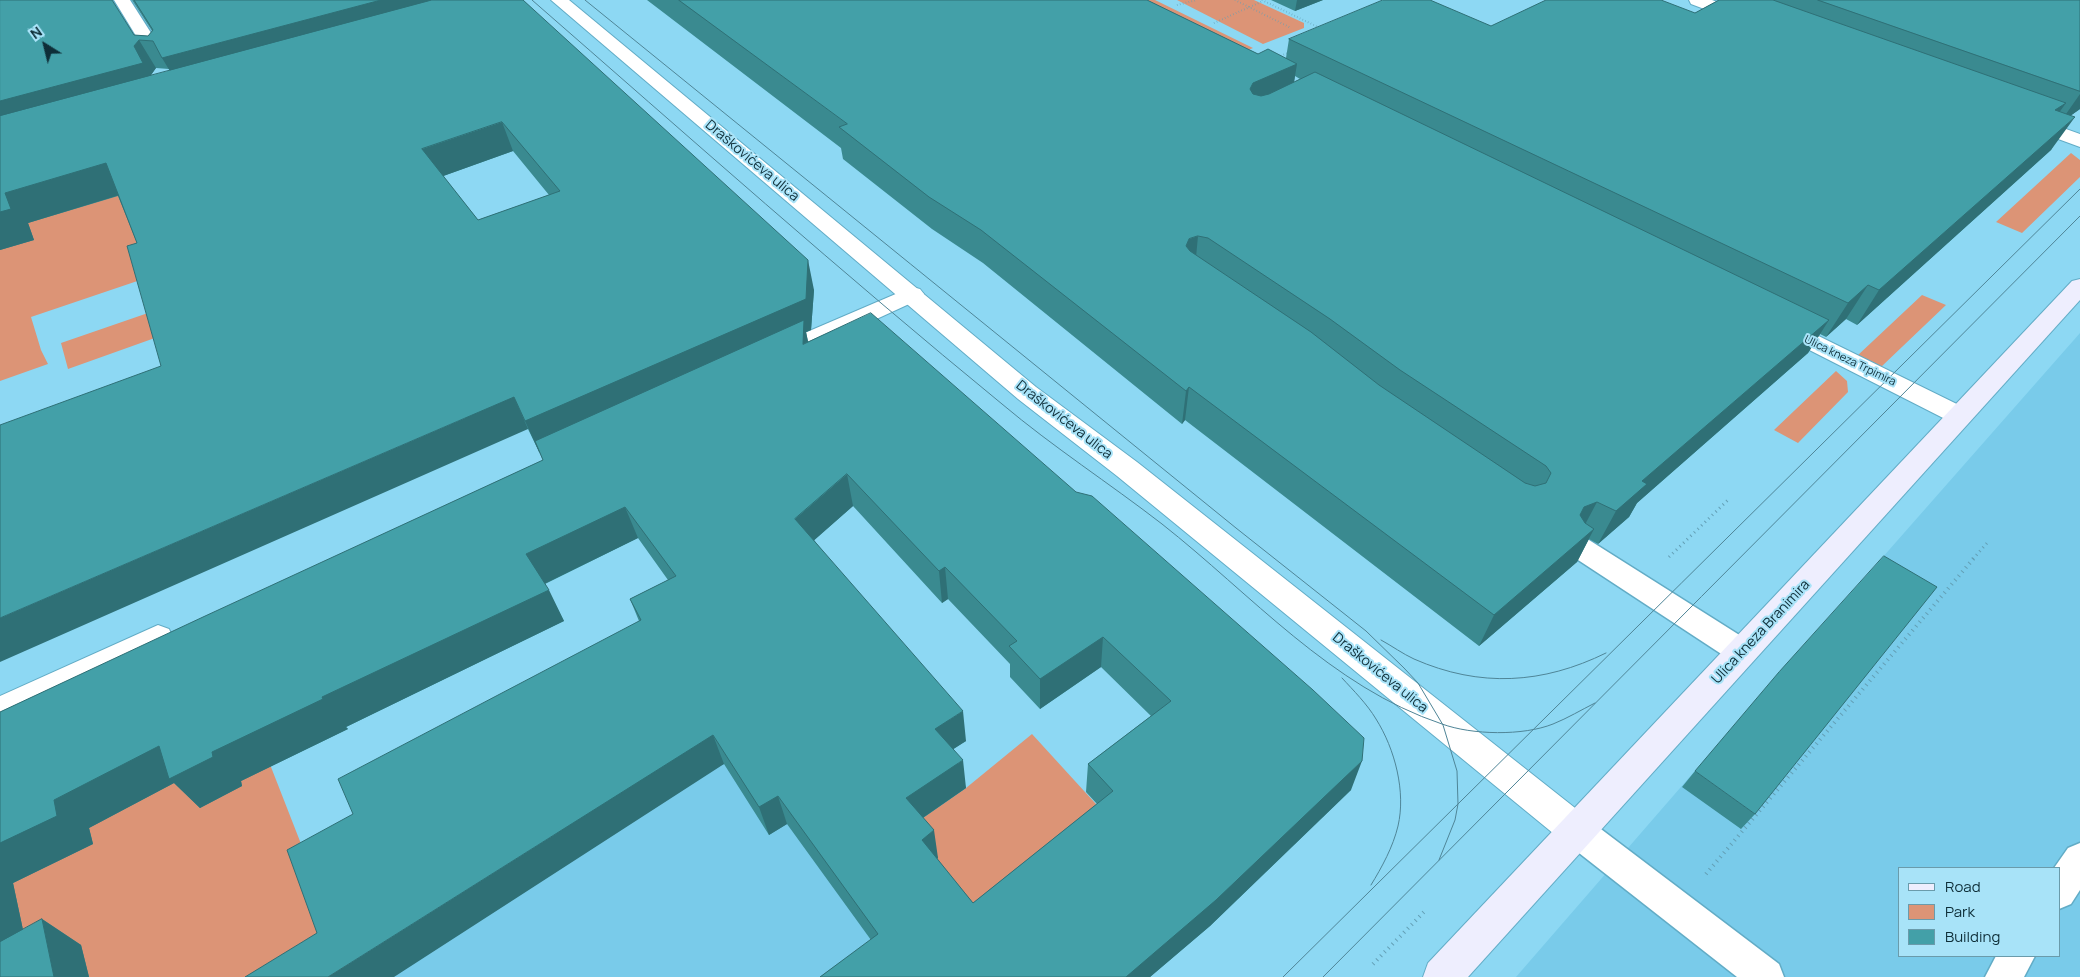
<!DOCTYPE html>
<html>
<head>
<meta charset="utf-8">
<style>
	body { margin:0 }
	#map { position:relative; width:2080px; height:977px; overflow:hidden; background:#8dd8f3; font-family:Manrope,sans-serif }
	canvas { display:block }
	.legend { position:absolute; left:1898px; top:867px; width:162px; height:90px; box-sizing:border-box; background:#a8e3f8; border:1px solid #6a9bab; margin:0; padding:6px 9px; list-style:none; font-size:15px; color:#0e2e38 }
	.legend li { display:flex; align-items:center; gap:10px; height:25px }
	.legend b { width:25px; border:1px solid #6a9bab }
	.north { position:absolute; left:20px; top:20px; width:50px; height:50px; -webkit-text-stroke:4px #a8e3f8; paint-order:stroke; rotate:324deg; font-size:14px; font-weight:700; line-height:20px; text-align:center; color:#0e2e38 }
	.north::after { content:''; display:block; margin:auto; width:18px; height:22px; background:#0e2e38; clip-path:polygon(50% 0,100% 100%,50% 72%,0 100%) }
</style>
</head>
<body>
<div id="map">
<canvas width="2080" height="977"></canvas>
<ul class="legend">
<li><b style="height:6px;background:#eeeefe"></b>Road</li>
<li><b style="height:14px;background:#dc9476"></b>Park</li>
<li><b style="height:14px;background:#43a0a8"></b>Building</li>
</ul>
<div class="north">N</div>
</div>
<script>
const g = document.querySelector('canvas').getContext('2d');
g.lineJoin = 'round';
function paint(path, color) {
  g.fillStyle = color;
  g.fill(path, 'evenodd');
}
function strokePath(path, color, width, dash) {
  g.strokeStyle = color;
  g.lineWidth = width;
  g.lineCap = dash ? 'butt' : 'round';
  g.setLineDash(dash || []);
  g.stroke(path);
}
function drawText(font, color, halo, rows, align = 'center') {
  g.font = font + ' Manrope,sans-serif';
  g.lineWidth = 4;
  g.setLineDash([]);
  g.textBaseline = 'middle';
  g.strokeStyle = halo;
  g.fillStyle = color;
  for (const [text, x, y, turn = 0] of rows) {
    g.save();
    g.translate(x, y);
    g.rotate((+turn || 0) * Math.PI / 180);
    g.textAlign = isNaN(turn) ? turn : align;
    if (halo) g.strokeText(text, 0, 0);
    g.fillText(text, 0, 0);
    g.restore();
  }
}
paint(new Path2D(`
	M2080 333V977H1516L1713 750ZM1899 868H2059V956H1899Z
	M662 731 938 858 927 867 1013 977H353Z`), '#79cbea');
paint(new Path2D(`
	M1131 0H1155L1253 48 1241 53Z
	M1177 0H1254L1304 23V28L1263 44Z
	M2071 153 2080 160V177L2022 233 1996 222Z
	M125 192 164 272 31 317 41 350 48 364 0 381V232L18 205Z
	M1922 295 1946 305 1881 367 1857 356Z
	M177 303 166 334 68 369 61 343Z
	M1836 371 1847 381 1848 392 1798 443 1774 430Z
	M260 732 271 767 353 977H0V866L85 810 190 775 232 753Z
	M1032 734 1127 838 1022 977 911 826 966 788Z`), '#dc9476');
const service = new Path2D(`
	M114 0H130L167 58 164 62 158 63 152 62Z
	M1579 536 1589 540 1752 643 1757 652 1752 661 1742 664 1732 661 1569 554 1565 547 1569 540Z
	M1577 815 1589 820 1779 964 1784 977H1737L1565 842 1560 831 1565 820Z
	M2080 843V890L2071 904 2059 909V868H2054L2068 848Z
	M1996 956H2035L2024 977H1985Z`);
const minor = new Path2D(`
	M1689 0H1712L1751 14 1754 18 1751 22 1745 23 1739 22 1691 4Z
	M2027 115 2080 134V147L2020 125 2017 121 2020 117Z
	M912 287 920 289 924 294 920 299 783 362 774 364 765 362 762 356 765 350Z
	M1780 318 1788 321 1969 410 1973 416 1969 422 1960 425 1951 422 1772 331 1768 326 1772 321Z
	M158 625 169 629 173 638 169 647 0 725V696Z`);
const tertiary = new Path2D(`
	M551 0H569L1036 387 1137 462 1589 819 1595 831 1589 843 1577 847 1565 843 1117 476 1018 399Z`);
const secondary = new Path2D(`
	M2080 279V300L1468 977H1423L1428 963 2072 281Z`);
strokePath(service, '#62acc6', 3);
strokePath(minor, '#62acc6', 2);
strokePath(tertiary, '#62acc6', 2);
strokePath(secondary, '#62acc6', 2);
strokePath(new Path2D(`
	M1235 0 1291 28
	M1262 0 1322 29
	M1177 5 1197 0
	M1214 23 1263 1
	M1278 57 1290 52`), '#639fb5', 2, [0.5, 2.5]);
strokePath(new Path2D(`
	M1669 557 1730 498
	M1973 559 1987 543`), '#639fb5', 3, [1, 4]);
strokePath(new Path2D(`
	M1706 874 1974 558
	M1373 964 1425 911`), '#639fb5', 4, [1, 4.5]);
paint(service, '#fff');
paint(minor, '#fff');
paint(tertiary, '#fff');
paint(secondary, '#eeeefe');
strokePath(new Path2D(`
	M532 0C688 136 842 273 1002 404 1053 447 1109 483 1162 524 1251 594 1331 687 1442 724 1472 735 1523 736 1553 724 1568 718 1581 710 1595 703
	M585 0 1236 528 1366 631 1404 668 1418 683 1443 725 1457 771 1458 804 1455 820 1439 860
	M1381 640C1392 646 1403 654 1414 659 1480 688 1543 684 1606 653
	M1342 678C1354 691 1367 704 1376 719 1395 749 1406 792 1398 826 1393 847 1382 867 1371 885
	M1283 977 2080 189
	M1323 977 2080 216`), '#4f8597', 1);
paint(new Path2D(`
	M0 0 134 35 148 36 152 31 132 0H523L814 290 811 330 806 332 808 341 1351 790 1210 926 1150 977H820L871 940 787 824 769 835 724 764 317 933 353 814 639 621 630 599 668 580 638 538 545 584 564 621 346 727 348 729 241 781 242 786 200 808 174 783 89 828 93 844 13 883 23 930 42 919 81 945 89 977H0V712L543 460 528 429 161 366 137 243 118 196 28 223 34 240 0 250ZM156 68 169 69 170 71 152 76 151 75ZM513 151 549 195 478 220 443 176ZM853 506 942 603 948 599 1010 664V677L1040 709 1101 667 1151 716 1088 764 1086 792 1097 804 973 903 937 859 938 858 923 818 966 788 953 749 966 741 814 540Z
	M647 0H1147L1258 54 1286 58 1289 39 1695 13 1719 0H2080V109L2070 116 2051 150 1857 325 1846 319 1826 337 1820 334 1808 353 1637 503 1629 517 1598 544 1589 539 1577 562 1479 646 1185 420 1182 424 983 263 932 229 843 159 841 148ZM1295 76 1300 79 1294 82Z
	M1271 0H1323L1295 11Z
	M1695 771 1755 814 1741 829 1682 787Z`), '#3a8a90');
paint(new Path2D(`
	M381 0H493L179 86 162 58Z
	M1297 0H1323L1295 11Z
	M139 40 156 68 151 75 160 91 0 136V101L134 46Z
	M1297 64 1292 94 1248 113 1250 89 1253 83Z
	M2080 94V109L2059 124Z
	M2066 103 2043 135 2055 110Z
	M2075 117 2051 150 1857 325 1879 290Z
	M502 122 513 151 435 179 422 149Z
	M106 163 126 193 28 223 34 240 0 250V212L5 193Z
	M1198 236 1195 268 1186 246 1189 239Z
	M808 260 814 290 811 330 806 332 810 352 539 452 525 421Z
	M1868 285 1846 319 1826 337 1848 303Z
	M1829 320 1808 353 1637 503 1629 517 1598 544 1616 511 1642 481Z
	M1189 387 1185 420 1182 424 1186 391Z
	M514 397 528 429 0 662V618Z
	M847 474 853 506 802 551 795 519Z
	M1597 502 1580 534 1567 539 1584 507Z
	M625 507 638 538 542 585 526 554Z
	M1594 529 1577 562 1479 646 1494 615Z
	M945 567 948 599 942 603 939 571Z
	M549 590 564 621 346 727 348 729 241 781 242 786 200 808 174 783 89 828 93 844 13 883 32 972 0 953V843L54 800 159 746 212 752 322 697Z
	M1103 637 1101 667 1040 709V679Z
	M963 711 966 741 938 759 935 729Z
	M713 735 724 764 394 977H328Z
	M963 760 966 788 911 826 906 798Z
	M1362 761 1351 790 1210 926 1150 977H1126Z
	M778 796 787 824 769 835 759 807Z
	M934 830 938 858 926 867 922 840Z
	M42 919 81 945 89 977H54Z`), '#2f7076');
const building = new Path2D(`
	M0 0H112L134 35 148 36 153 30 134 0H381L162 58 153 41 139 40 134 46 143 63 0 101Z
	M432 0H523L808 260 806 299 525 421 514 397 0 618V425L161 366 127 246 137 243 106 163 5 193 11 209 0 212V116ZM502 122 560 191 478 220 422 149Z
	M679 0H1147L1258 54 1268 49 1297 64 1253 83 1250 89 1253 94 1261 96 1269 94 1315 72 1829 320 1642 481 1647 484 1616 511 1597 502 1584 507 1580 515 1585 523 1594 529 1494 615 1189 387 1186 391 981 230 929 197 839 127 847 124ZM1198 236 1208 238 1330 319 1400 370 1546 466 1551 473 1546 483 1535 486 1525 483 1379 385 1311 332 1190 251 1186 246 1189 239Z
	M1383 0H1430L1491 26 1546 0H1661L1695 13 1719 0H1773L2066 103 2055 110 2075 117 1879 290 1868 285 1848 303 1289 39Z
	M1818 0H2080V91Z
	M871 313 1076 492 1092 496 1313 690 1364 738 1362 761 1216 900 1126 977H820L878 934 778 796 759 807 713 735 328 977H245L317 933 287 850 353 814 338 779 641 620 630 599 676 576 625 507 526 554 549 590 322 697 323 699 212 752 213 757 169 779 159 746 54 800 57 816 0 843V712L203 617 543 460 535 441 804 320 803 344ZM847 474 939 571 945 567 1017 641 1009 646 1040 679 1103 637 1171 701 1088 764 1113 791 973 903 922 840 934 830 906 798 963 760 935 729 963 711 795 519Z
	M1884 556 1937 587 1755 814 1695 771 1779 672Z
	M42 919 54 977H0V942Z`);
paint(building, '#43a0a8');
strokePath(building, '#2f7076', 1);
drawText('11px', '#0e2e38', '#a8e3f8', [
	["Ulica kneza Trpimira",1850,361,26]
]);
drawText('14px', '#0e2e38', '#a8e3f8', [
	["Draškovićeva ulica",752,161,40],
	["Draškovićeva ulica",1064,420,38],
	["Ulica kneza Branimira",1761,632,-47],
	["Draškovićeva ulica",1380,673,39]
]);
</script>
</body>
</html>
